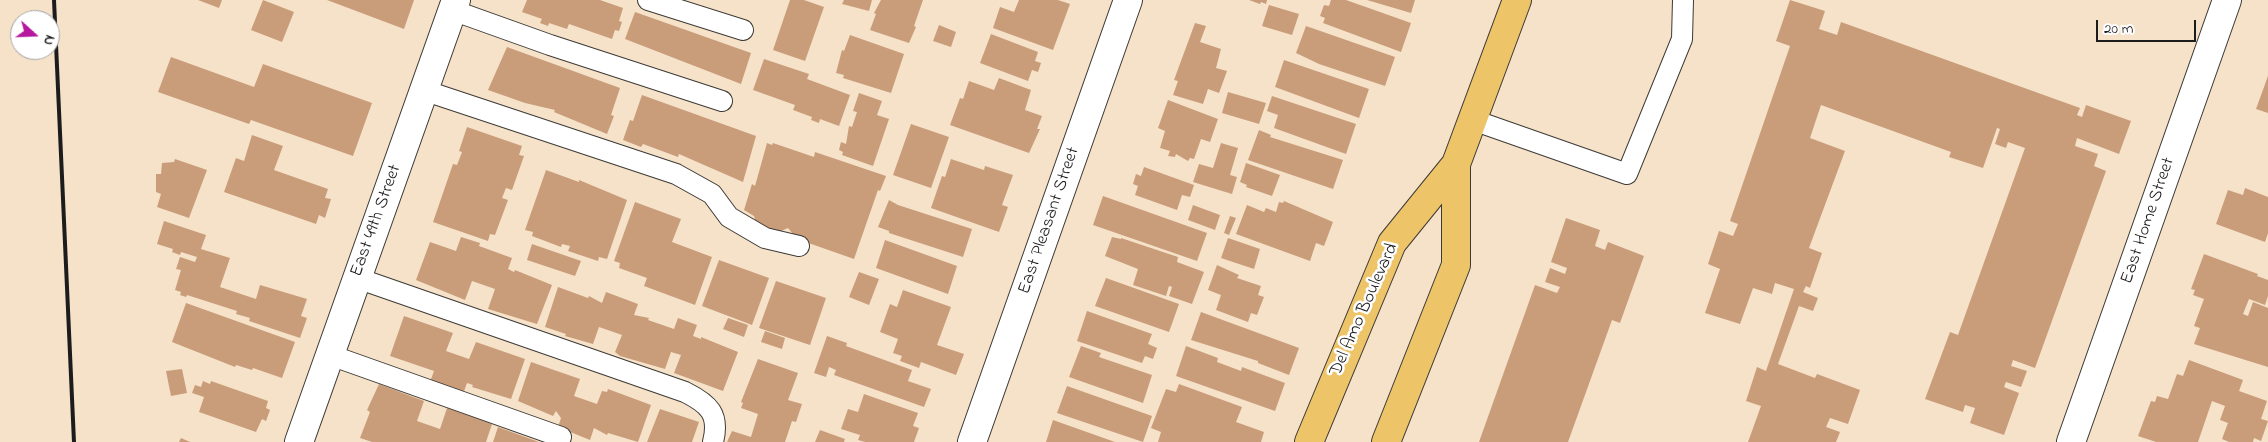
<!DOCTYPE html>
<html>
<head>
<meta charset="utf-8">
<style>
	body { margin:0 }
	#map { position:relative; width:2268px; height:442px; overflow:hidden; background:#f5e2c9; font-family:"Indie Flower",sans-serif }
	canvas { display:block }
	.north { position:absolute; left:10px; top:10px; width:50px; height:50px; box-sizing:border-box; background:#fff; border:1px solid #a4a4a4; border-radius:50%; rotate:110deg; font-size:14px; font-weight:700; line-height:20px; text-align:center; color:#1c1c1c }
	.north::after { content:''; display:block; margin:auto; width:18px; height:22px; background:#b5179e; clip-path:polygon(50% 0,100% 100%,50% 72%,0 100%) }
	.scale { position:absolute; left:2096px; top:20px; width:100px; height:22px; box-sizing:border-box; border:2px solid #1c1c1c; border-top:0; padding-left:6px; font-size:15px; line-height:18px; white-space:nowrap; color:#1c1c1c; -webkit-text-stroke:4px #fff; paint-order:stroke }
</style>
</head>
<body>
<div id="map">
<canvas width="2268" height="442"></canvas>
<div class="north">N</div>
<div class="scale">20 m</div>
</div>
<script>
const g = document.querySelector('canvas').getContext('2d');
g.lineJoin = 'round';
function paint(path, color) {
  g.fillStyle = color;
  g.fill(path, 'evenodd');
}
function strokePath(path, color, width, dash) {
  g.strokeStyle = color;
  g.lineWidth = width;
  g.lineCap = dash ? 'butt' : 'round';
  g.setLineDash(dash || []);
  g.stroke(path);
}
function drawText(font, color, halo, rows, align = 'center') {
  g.font = font + ' "Indie Flower",sans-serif';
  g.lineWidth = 5;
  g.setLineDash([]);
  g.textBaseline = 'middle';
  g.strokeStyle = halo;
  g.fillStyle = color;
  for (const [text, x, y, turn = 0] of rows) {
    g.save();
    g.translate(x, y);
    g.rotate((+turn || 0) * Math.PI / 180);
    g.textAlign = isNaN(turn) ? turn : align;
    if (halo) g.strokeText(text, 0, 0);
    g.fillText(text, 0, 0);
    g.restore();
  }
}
paint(new Path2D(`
	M198 0H222L219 8Z
	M263 0 294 12 282 42 251 30Z
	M327 0H414L404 29Z
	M527 0H600L623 8 619 21 622 22 619 31 615 30 612 39 569 24 567 29 549 23 548 26 540 23 542 19 522 12Z
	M790 0H804L824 7 805 61 773 50Z
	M844 0H872L869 11 842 4Z
	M881 0H923L914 26 916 27 909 43 870 30 876 14 874 13Z
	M1019 0H1058L1070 4 1053 50 993 28 1000 7 1014 12Z
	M1249 0H1267L1266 4 1261 2 1260 4Z
	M1331 0H1346L1411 23 1401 52 1323 23 1325 18 1320 16 1324 5 1329 6Z
	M1367 0H1415L1411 13Z
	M1790 0 1825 11 1819 29 1837 35 1841 22 2080 108 2077 115 2082 117 2086 105 2131 121 2119 154 2077 138 2075 146 2098 154 2094 166 2106 171 2035 368 2013 360 2011 366 2027 371 2021 387 2006 382 2004 387 2019 393 2004 435 1970 423 1975 408 1965 405 1963 412 1925 399 1950 332 1958 335 2025 148 2008 142 2006 148 1995 144 2000 129 1997 128 1983 168 1949 157 1951 152 1821 105 1810 138 1845 151 1809 248 1822 253 1810 288 1806 286 1803 292 1818 298 1813 311 1799 306 1778 364 1815 378 1817 374 1860 390 1848 424 1830 418 1826 427 1840 432 1836 442H1748L1761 406 1746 401 1757 367 1766 371 1794 289 1775 283 1772 294 1753 288 1740 324 1705 313 1720 269 1708 264 1719 231 1733 236 1738 224 1730 221 1790 46 1776 41Z
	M1269 5 1299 14 1292 35 1262 26Z
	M635 12 751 53 741 84 625 39Z
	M1195 23 1206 26 1200 42 1221 49 1216 68 1227 71 1219 93 1208 89 1203 104 1173 95 1178 81 1174 80Z
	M939 25 956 32 951 47 933 41Z
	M1306 26 1395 57 1385 86 1319 64 1296 53Z
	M991 34 1038 52 1035 61 1041 63 1038 72 1032 70 1028 81 980 63Z
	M850 35 904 54 891 93 843 78 844 75 836 73 842 50 844 51Z
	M507 47 620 88 611 115 614 116 607 134 554 112 555 110 525 103 488 90Z
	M171 57 254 87 263 64 372 103 353 156 251 120 249 124 158 92Z
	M764 59 809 74 807 79 850 95 839 126 820 119 819 123 811 120 812 117 793 110 795 105 753 90Z
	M1284 60 1369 89 1359 118 1275 87Z
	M2268 76V113L2256 109Z
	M999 78 1031 90 1025 110 1042 116 1037 129H1040L1029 153 950 125 960 98 963 99 969 81 994 90Z
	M1228 92 1266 103 1259 124 1222 113Z
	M859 93 882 101 877 115 889 119 873 166 842 155 843 152 839 150 841 142 846 144 849 126 852 127 857 112 853 111Z
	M642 95 756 136 743 182 679 154 678 157 643 144 641 147 623 140 630 120 633 121Z
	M1272 96 1356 124 1346 154 1274 128 1278 115 1267 111Z
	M1168 100 1218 119 1210 142 1201 139 1194 159 1190 158 1188 161 1176 154 1175 157 1168 156 1170 151 1160 148 1165 131 1158 128Z
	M911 124 949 137 931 188 893 175Z
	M467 127 522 146 519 155 524 156 512 190 506 188 502 198 508 200 495 235 490 234 488 241 433 222 453 164 457 165 462 152 459 151Z
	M1259 130 1271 135 1270 137 1343 160 1333 189 1248 160Z
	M252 135 283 146 274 170 328 189 325 198 331 199 325 218 319 215 316 224 224 192 236 158 244 161Z
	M767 143 772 145 773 143 814 157 815 152 886 176 880 191 878 190 854 259 797 239 788 228 779 232 756 224 754 216 744 210 752 184 755 186Z
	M1221 143 1238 148 1230 175 1237 177 1232 194 1193 182 1199 164 1213 168Z
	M175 159 207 170 189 218 157 207 161 194 156 192V174H161L162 163 174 162Z
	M951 159 984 170 985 166 1013 175 1002 205 1008 207 999 232 931 208 942 176 945 177Z
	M1246 163 1280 175 1272 196 1246 187 1247 185 1240 182Z
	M1144 167 1194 185 1190 197 1182 195 1177 210 1135 195 1138 186 1133 184 1136 174 1141 176Z
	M546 170 579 182V180L627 200 607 259 599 257 598 261 568 251 570 246 562 244 561 247 532 236 533 232 525 230Z
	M2245 188 2268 197V233L2265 242 2216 224 2228 190 2243 195Z
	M1103 196 1207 233 1197 261 1093 225Z
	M889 200 898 205 972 229 963 257 889 233V231L878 227Z
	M1284 201 1333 222 1324 246 1316 243 1310 261 1236 234 1247 205 1264 212 1266 208 1276 212 1279 202 1283 203Z
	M635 202 681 219 672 242 712 257 695 305 644 286 647 278 619 268 620 263 614 261Z
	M1193 205 1220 215 1215 230 1188 220Z
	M1230 216 1236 218 1229 235 1224 233Z
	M1566 218 1600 230 1595 246 1605 250 1608 242 1644 256 1620 323 1612 320 1568 442H1479L1535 285 1557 293 1560 287 1545 282 1550 268 1565 274 1567 268 1551 262Z
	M164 221 206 235 201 249 230 258 220 287 256 299 260 285 307 299 301 316 307 318 300 338 249 321 250 318 236 314 237 311 187 295 186 297 180 295 181 292 175 290 181 270 176 269 180 257 195 262 197 257 181 252 180 255 172 252 173 249 157 244Z
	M461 237 480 243 479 246 512 258 508 269 514 272 515 270 552 285 537 324 488 309 495 289 472 281 465 300 416 280 430 242 456 251Z
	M1112 237 1121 239V238L1178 257 1177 262 1204 272 1192 304 1169 296 1172 287 1169 286 1166 296 1133 285 1138 269 1105 256Z
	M1228 238 1260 249 1254 269 1221 258Z
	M885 240 957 266 948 294 876 268Z
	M532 244 581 261 575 276 527 260Z
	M2204 254 2258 274 2257 276 2268 280V296L2265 305 2249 299 2243 314 2248 316 2253 302 2268 308V367L2194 344 2200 328 2194 326 2204 299 2193 295 2195 290 2191 289Z
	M719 260 769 278 752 325 702 306Z
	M1217 265 1239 275 1237 278 1261 286 1258 295 1264 297 1257 315 1251 313 1248 322 1216 310 1221 295 1208 290Z
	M859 272 879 279 869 305 849 297Z
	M1106 278 1179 304 1169 332 1095 306Z
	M776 281 826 298 810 345 759 328Z
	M558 287 588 298 589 296 602 303 606 292 638 304 634 315 649 318 648 320 674 329 678 318 697 325 693 336 701 339V337L738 352 723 391 674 373 681 355 671 352 665 369 620 356 615 352 622 335 599 327 593 344 565 336 566 334 545 327Z
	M903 290 951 307 937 345 964 354 956 375 921 362 919 368 900 361 902 356 893 353 898 339 880 332 890 304 897 307Z
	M186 303 295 342 282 378 253 368 252 370 236 365 235 367 172 342Z
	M1087 311 1152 334 1148 344 1157 348 1153 359 1145 356 1142 363 1077 341Z
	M1201 312 1299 348 1289 375 1258 363V361L1191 340Z
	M404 316 453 333 446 351 469 359 476 342 525 359 511 399 472 387 473 385 467 383 463 394 430 382 434 371 390 356Z
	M728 318 748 325 744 337 723 329Z
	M765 331 785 338 782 349 761 342Z
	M827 336 847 343 846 346 912 370 908 381 931 389 924 407 834 375 836 370 829 367 826 377 814 373Z
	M1081 346 1101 353 1099 357 1152 375 1143 403 1069 377Z
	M1186 346 1218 358 1217 362 1241 371 1242 367 1285 383 1275 411 1176 376Z
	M758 359 798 373 788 400 802 404 796 422 792 421 785 442H727L732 431 751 437 758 414 741 408 743 403 741 402Z
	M2189 360 2243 380 2239 391 2267 401 2261 419 2268 421 2261 441 2254 438 2253 442H2229L2222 439 2228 423 2220 420 2225 406 2212 401 2198 442H2156L2138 436 2151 401 2155 402 2157 396 2168 399 2177 374 2183 376Z
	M531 362 580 379 574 396 597 404 602 391 607 392 608 389 651 405 638 442 608 433 607 435 594 428 590 440 558 427 561 418 556 411 553 416 518 401Z
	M182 369 187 393 171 396 166 371Z
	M203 381 210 384 211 381 268 401 266 408 270 410 266 421 262 419 256 432 199 412 204 397 192 393 195 385 201 387Z
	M379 384 424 401 417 421 440 429 447 408 492 424 486 442H372L360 438 370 412 367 410Z
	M1179 384 1242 407 1236 422 1264 432 1261 442H1158L1161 432 1151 428 1166 389 1176 392Z
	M1067 386 1152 416 1143 442 1057 413Z
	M864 394 918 413 913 426 919 428 914 442H865L858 440 860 435 841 429 848 409 858 412Z
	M660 409 699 422 692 442H647Z
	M1053 420 1115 442H1046Z
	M498 427 539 442H493Z
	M820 430 845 439 844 442H815Z
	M181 438 190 442H179Z`), '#ca9d7a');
const service = new Path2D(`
	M648 0 743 30
	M452 10 550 45 722 101
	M423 90 676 174 712 194 729 217 765 238 799 246
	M1473 120 1627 174 1682 39 1683 0
	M357 278 685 392C709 404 720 414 713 442
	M330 355 561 437`);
const minor = new Path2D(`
	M299 442 456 0
	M972 442 1128 0
	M2071 442 2227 0`);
const primary = new Path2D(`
	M1309 442 1392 243 1456 164 1517 0
	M1386 442 1456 265V164`);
strokePath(service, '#3d3a36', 22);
strokePath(minor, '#3d3a36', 30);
strokePath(primary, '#3d3a36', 30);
strokePath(service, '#fff', 20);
strokePath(minor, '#fff', 28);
strokePath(primary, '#eec469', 28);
strokePath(new Path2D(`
	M54 0 74 442`), '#1c1c1c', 4);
drawText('18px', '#1c1c1c', '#fff', [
	["East 49th Street",377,221,-70],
	["East Pleasant Street",1050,221,-71],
	["East Home Street",2149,221,-71],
	["Del Amo Boulevard",1365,310,-66]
]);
</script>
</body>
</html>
